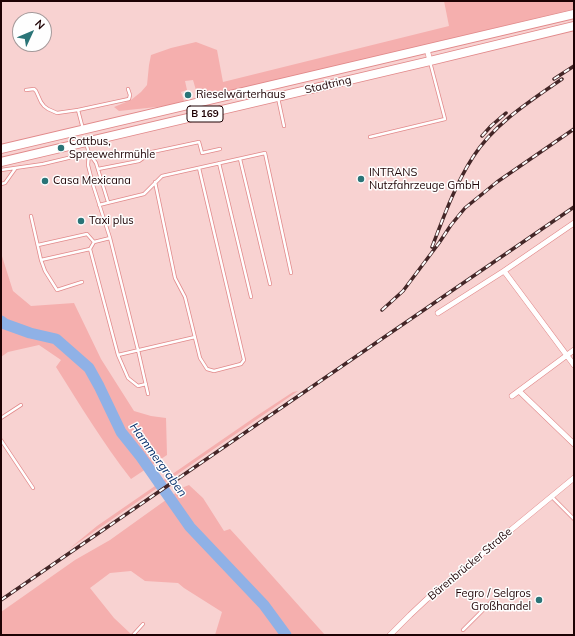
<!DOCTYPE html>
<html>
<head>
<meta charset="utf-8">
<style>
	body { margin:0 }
	#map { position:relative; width:575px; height:636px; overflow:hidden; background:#f8d2d1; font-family:Mulish,sans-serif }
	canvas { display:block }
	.frame { position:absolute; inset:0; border:2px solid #1e0204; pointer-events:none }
	.north { position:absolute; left:12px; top:12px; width:40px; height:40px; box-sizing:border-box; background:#fefefe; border:1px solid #a4999a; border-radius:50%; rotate:46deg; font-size:11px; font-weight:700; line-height:16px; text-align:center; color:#1e0204 }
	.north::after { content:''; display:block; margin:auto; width:14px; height:18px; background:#2a7477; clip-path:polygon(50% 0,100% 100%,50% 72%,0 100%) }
</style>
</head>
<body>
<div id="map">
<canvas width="575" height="636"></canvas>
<div class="frame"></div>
<div class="north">N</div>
</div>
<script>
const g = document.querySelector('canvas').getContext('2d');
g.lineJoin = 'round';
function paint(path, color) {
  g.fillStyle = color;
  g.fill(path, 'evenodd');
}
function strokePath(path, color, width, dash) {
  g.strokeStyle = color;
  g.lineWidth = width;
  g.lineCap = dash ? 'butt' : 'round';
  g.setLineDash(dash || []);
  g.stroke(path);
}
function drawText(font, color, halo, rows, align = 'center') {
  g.font = font + ' Mulish,sans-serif';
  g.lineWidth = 3;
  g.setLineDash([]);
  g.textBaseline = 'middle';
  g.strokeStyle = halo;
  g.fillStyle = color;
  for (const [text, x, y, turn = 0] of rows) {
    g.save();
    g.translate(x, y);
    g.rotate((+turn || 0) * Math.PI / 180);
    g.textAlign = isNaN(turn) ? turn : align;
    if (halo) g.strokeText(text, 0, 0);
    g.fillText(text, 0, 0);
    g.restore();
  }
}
paint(new Path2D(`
	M444 1H574V9L225 93 198 97 193 80 185 81 187 90 181 92 184 101 166 106 119 111 114 107 131 100 141 92 147 85 149 65 151 55 171 48 196 42 217 50 223 82 449 26Z
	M1 253 13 291 31 306 74 303 101 359 134 411 151 416 166 418 167 455 131 479C103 443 80 405 56 367L61 360 39 345 8 352 1 357Z
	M298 391 69 549 97 526 258 415 293 392Z
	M189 485 203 498 224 531 230 529 241 541 325 635H215L222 612 184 588 178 583 145 581 131 571 110 573 90 588 114 618 131 634 130 635H1V612L75 560 110 540 184 487Z`), '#f5afae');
strokePath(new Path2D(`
	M1 321 5 324 30 333 56 339 89 368 99 386 121 432 141 457 190 527 264 605 286 635`), '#8fb1e6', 11);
const lane = new Path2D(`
	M26 90 34 89 36 91 41 102 44 106 48 109 57 113 78 110 129 99 130 95 128 89
	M278 98 284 126
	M78 110 83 129
	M370 137 445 119 430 62
	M86 143 89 153 96 163 108 202
	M89 153 88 165 93 185 110 238 138 350 148 394
	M240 159 270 284
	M219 163 251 297
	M98 169 139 161 152 152 199 142 202 153 220 149
	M1 170 43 164 89 153
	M155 182 175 278 185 297 200 358 207 369 214 371 241 364 244 360 199 168
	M1 184 5 183 15 169
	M99 205 144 194 162 176 265 153 291 273
	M31 216 41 260
	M110 238 94 242 90 249 118 355 128 378 138 386 146 384
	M38 245 87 234 94 242
	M82 282 57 290 45 271 41 260 90 249
	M118 355 195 337
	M1 418 21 405
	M1 440 33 488
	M552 497 574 519
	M463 630 492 601
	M133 635 143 624`);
const street = new Path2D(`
	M427 49 430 61
	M574 223 504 271 574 365
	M438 313 504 271
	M519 391 574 444
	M512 396 574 350
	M390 635 410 615 427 599 574 478`);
const primary = new Path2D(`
	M1 149 574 14
	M1 162 430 61 574 26`);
strokePath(lane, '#e1898a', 4);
strokePath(street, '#e1898a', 6);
strokePath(primary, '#e1898a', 10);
strokePath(lane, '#fff', 2.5);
strokePath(street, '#fff', 5);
strokePath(primary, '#fff', 8);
const rail = new Path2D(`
	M554 79 574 66
	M482 136 491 126 506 113
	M432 247C444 216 455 185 473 157 494 124 530 101 562 79
	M382 310 403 291 439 243 451 225 465 208 497 182 574 129
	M1 600 574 207`);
strokePath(rail, '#442627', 3.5);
strokePath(rail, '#fefefe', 2, [6]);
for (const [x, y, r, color] of [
	[188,95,4,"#2a7477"],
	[61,148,4,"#2a7477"],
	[361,179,4,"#2a7477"],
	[45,181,4,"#2a7477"],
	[81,221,4,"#2a7477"],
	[539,600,4,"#2a7477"]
]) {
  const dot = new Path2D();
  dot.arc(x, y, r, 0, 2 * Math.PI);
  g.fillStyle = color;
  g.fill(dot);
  strokePath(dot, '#fefefe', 1.5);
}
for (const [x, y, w] of [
	[205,114,36]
]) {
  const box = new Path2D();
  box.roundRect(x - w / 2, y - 8, w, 16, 3);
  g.fillStyle = '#fefefe';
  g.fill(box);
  strokePath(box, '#1e0204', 1);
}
drawText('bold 10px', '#1e0204', null, [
	["B 169",205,114]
]);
drawText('11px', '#1e0204', '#fefefe', [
	["Stadtring",328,85,-13],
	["Bärenbrücker Straße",470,564,-40]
]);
drawText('11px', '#1e0204', '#fefefe', [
	["Rieselwärterhaus",196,95],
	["Cottbus,",69,142],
	["Spreewehrmühle",69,155],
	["INTRANS",369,173],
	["Nutzfahrzeuge GmbH",369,186],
	["Casa Mexicana",53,181],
	["Taxi plus",89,221],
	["Fegro / Selgros",531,594,"right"],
	["Großhandel",531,607,"right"]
], 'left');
drawText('italic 12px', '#052d6a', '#fefefe', [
	["Hammergraben",158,460,54]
]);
</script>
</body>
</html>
